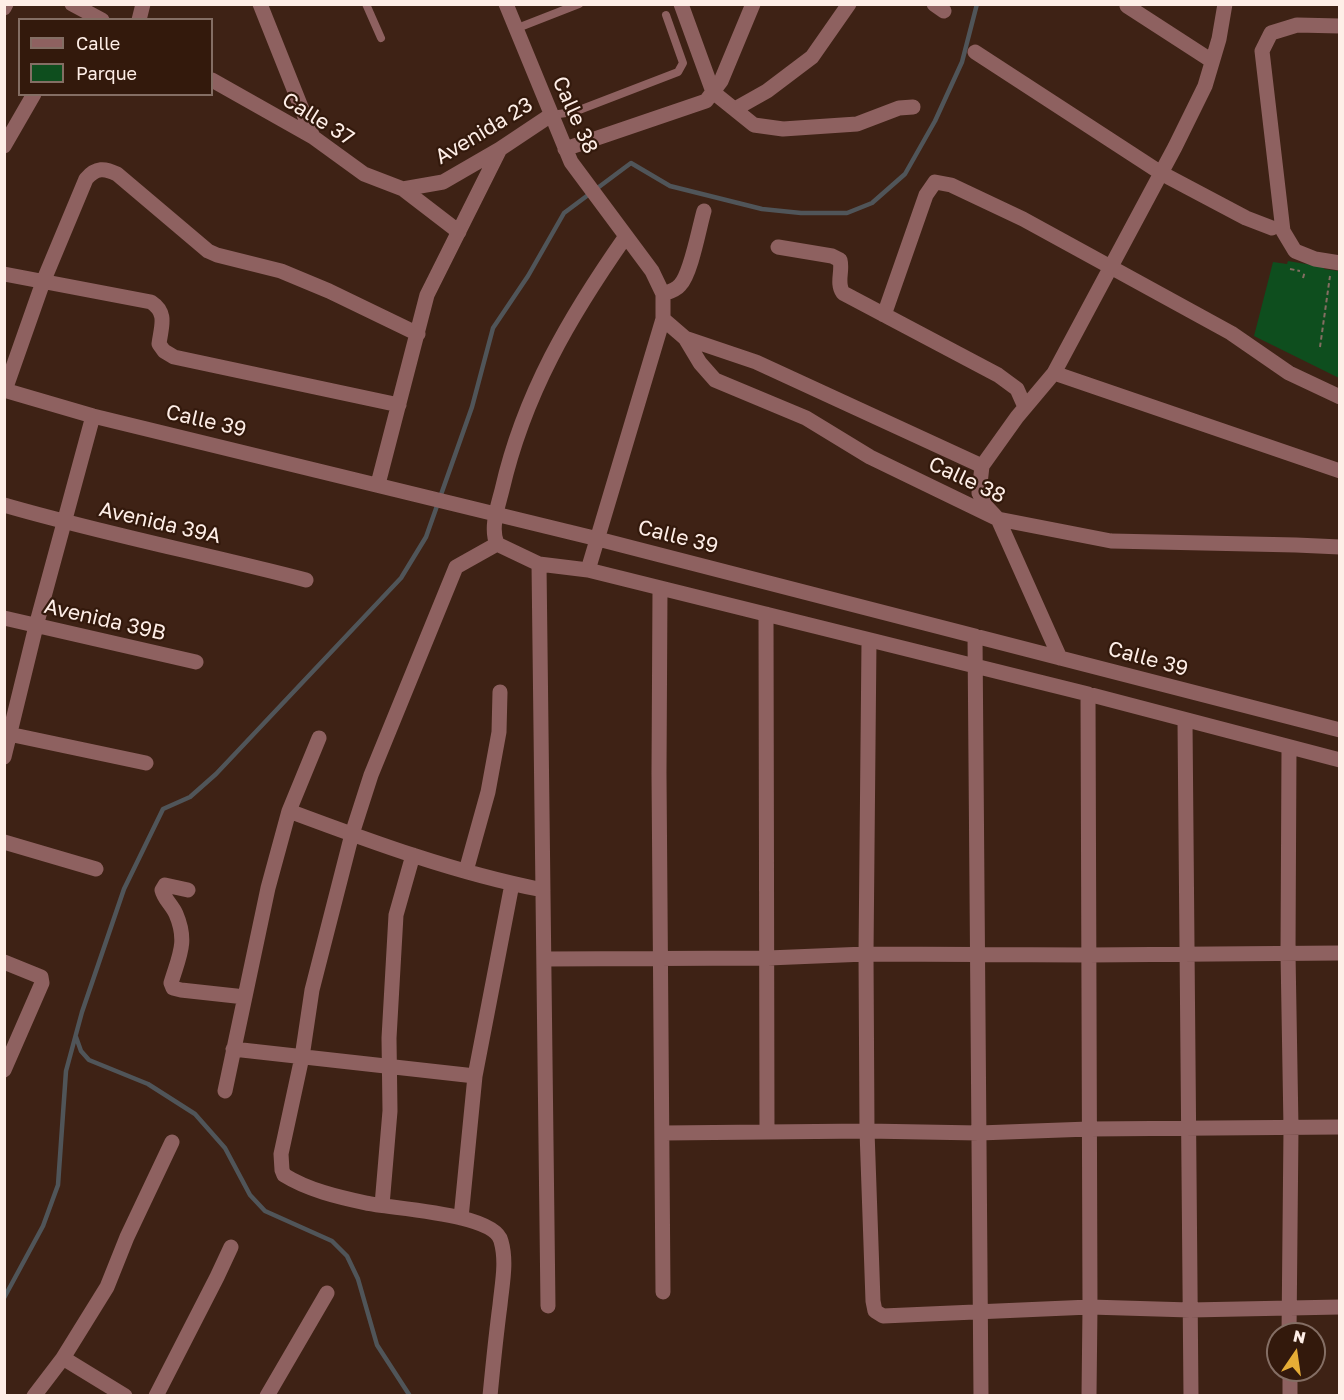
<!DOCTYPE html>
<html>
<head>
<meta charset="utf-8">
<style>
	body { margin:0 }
	#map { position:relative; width:1344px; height:1400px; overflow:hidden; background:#3e2215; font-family:"Golos Text",sans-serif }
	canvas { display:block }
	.frame { position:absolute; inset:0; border:6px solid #feeee7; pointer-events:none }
	.legend { position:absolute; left:18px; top:18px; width:195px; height:78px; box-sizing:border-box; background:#33190c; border:2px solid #846e64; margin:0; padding:8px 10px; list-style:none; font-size:18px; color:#feeee7 }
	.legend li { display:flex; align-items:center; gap:12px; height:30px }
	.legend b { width:30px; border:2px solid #846e64 }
	.north { position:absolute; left:1266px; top:1322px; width:60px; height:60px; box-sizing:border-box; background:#33190c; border:2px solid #846e64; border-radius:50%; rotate:13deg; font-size:16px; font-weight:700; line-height:24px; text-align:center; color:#feeee7 }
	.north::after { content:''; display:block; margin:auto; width:21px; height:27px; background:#e6ad36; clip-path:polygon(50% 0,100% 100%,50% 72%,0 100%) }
</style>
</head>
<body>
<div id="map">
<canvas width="1344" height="1400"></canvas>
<div class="frame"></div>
<ul class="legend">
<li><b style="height:8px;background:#8e6160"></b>Calle</li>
<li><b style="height:16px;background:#0e4e1e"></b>Parque</li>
</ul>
<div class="north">N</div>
</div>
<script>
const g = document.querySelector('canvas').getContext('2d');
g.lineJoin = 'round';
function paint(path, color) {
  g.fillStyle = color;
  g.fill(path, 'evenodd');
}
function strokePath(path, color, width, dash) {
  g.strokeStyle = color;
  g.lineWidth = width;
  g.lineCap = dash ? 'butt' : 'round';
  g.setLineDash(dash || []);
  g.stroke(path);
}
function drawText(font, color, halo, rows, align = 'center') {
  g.font = font + ' "Golos Text",sans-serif';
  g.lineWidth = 4.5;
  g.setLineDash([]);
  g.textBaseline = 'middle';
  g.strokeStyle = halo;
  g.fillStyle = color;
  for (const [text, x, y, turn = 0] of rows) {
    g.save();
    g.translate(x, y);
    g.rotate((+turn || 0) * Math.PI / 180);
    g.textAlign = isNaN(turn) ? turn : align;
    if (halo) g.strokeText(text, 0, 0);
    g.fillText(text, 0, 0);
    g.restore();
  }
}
paint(new Path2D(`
	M1288 261 1324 267V269L1339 271V268V378L1254 336 1273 262 1287 264Z`), '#0e4e1e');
strokePath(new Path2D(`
	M76 1037 81 1051 89 1060 148 1084 195 1114 225 1148 250 1195 265 1211 332 1241 347 1256 358 1279 377 1345 410 1396
	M4 1298 43 1226 58 1185 66 1071 82 1012 124 889 163 809 190 797 216 774 401 578 426 537 472 407 493 328 528 276 564 213 631 163 670 186 762 209 801 213H847L872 203 905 174 935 121 962 62 977 4`), '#505559', 4.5);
strokePath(new Path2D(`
	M1290 269 1300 271
	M1303 278 1305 271
	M1320 347 1330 276`), '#846d62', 2, [4.5, 3]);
strokePath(new Path2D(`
	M366 4 381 38
	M515 29 579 4
	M551 115 574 112 678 72 683 63 666 15`), '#8e6160', 8);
strokePath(new Path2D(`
	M72 4 102 20
	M260 4 313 137
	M506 4 571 162 652 271 663 294V319L588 570 1088 694 1340 760
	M681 4 713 92 754 125 783 129 857 124 899 108 913 107
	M934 4 944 11
	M1127 6 1212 61
	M4 8 6 4
	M139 20 143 4
	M1340 26 1297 25 1271 33 1262 51 1283 231 1295 251 1315 259 1340 263
	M975 52 1161 173 1246 218 1272 228
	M212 80 313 137 364 174 403 189 459 232
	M735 109 767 91 812 57 849 4
	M4 146 34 94
	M565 149 706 101 721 81 753 4
	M403 189 443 182 500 149 551 115
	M778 247 832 256 840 260C843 271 836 283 843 293L998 375 1017 389 1025 407
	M4 274 151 302C168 313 161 327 159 344L164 351 174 357 399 405
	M663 294C669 292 676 290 680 285 691 274 699 228 704 211
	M884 315 926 195 935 182 951 185 1023 219 1231 333 1289 373 1340 397
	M663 319 685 338 700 363 715 380 806 418 870 457 998 519 1111 541 1296 545 1340 547
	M685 338 756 362 982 466
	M1054 373 1340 471
	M4 390 93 416 598 539 1340 730
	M5 390 43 282 86 179C96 167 105 168 117 174L208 251 217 255 281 271 329 291 418 334
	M378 484 427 295 500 149
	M4 505C104 534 206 554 306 580
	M539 564 548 1306
	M588 570 539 564 497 544C490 528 498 506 502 490 524 394 570 316 626 236
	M660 588 659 773 663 1292
	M766 614 767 1132
	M4 618 196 662
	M975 636 981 1396
	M869 641 866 954 867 1131 873 1301 875 1311 883 1316 1090 1307 1190 1310 1340 1307
	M1060 658 998 519 985 505 979 493 982 466 1017 417 1054 373 1175 147 1205 86 1219 39 1225 4
	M1088 694 1090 1307 1089 1396
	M1185 721 1191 1396
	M4 733 146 763
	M1289 748 1288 953 1291 1128 1289 1334
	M4 757 36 626 93 416
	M289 811C372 842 456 873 543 890
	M4 842 96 869
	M466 871 488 792 499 732 500 692
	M188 890 165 885 162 890C164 899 172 905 176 914 188 942 179 956 171 983L173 988 181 990 245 997
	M545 959 768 958 866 954 1088 955 1340 953
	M4 962 41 977 42 983 4 1070
	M233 1049 475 1076
	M225 1091 268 888 289 811 319 738
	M663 1133 867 1131 979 1133 1089 1129 1340 1127
	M382 1205 390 1111 389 1038 396 915 413 855
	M461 1218 475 1076 512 884
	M63 1358 125 1396
	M1290 1370V1396
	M34 1396 63 1358 107 1287 127 1237 172 1142
	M156 1396 217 1277 231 1247
	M267 1396 327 1293
	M490 1396C493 1365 496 1335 500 1305 502 1284 507 1262 501 1241 494 1213 392 1209 366 1203 338 1197 308 1190 284 1175L282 1170 281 1154 302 1057 312 990 352 834 371 775 456 567 497 544`), '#8e6160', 15);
drawText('21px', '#feeee7', '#33190c', [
	["Calle 38",575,115,66],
	["Calle 37",318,119,32],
	["Avenida 23",484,131,-31],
	["Calle 39",206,421,13],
	["Calle 38",967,480,25],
	["Avenida 39A",160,523,13],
	["Calle 39",678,537,14],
	["Avenida 39B",105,620,13],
	["Calle 39",1148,659,15]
]);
</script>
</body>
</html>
